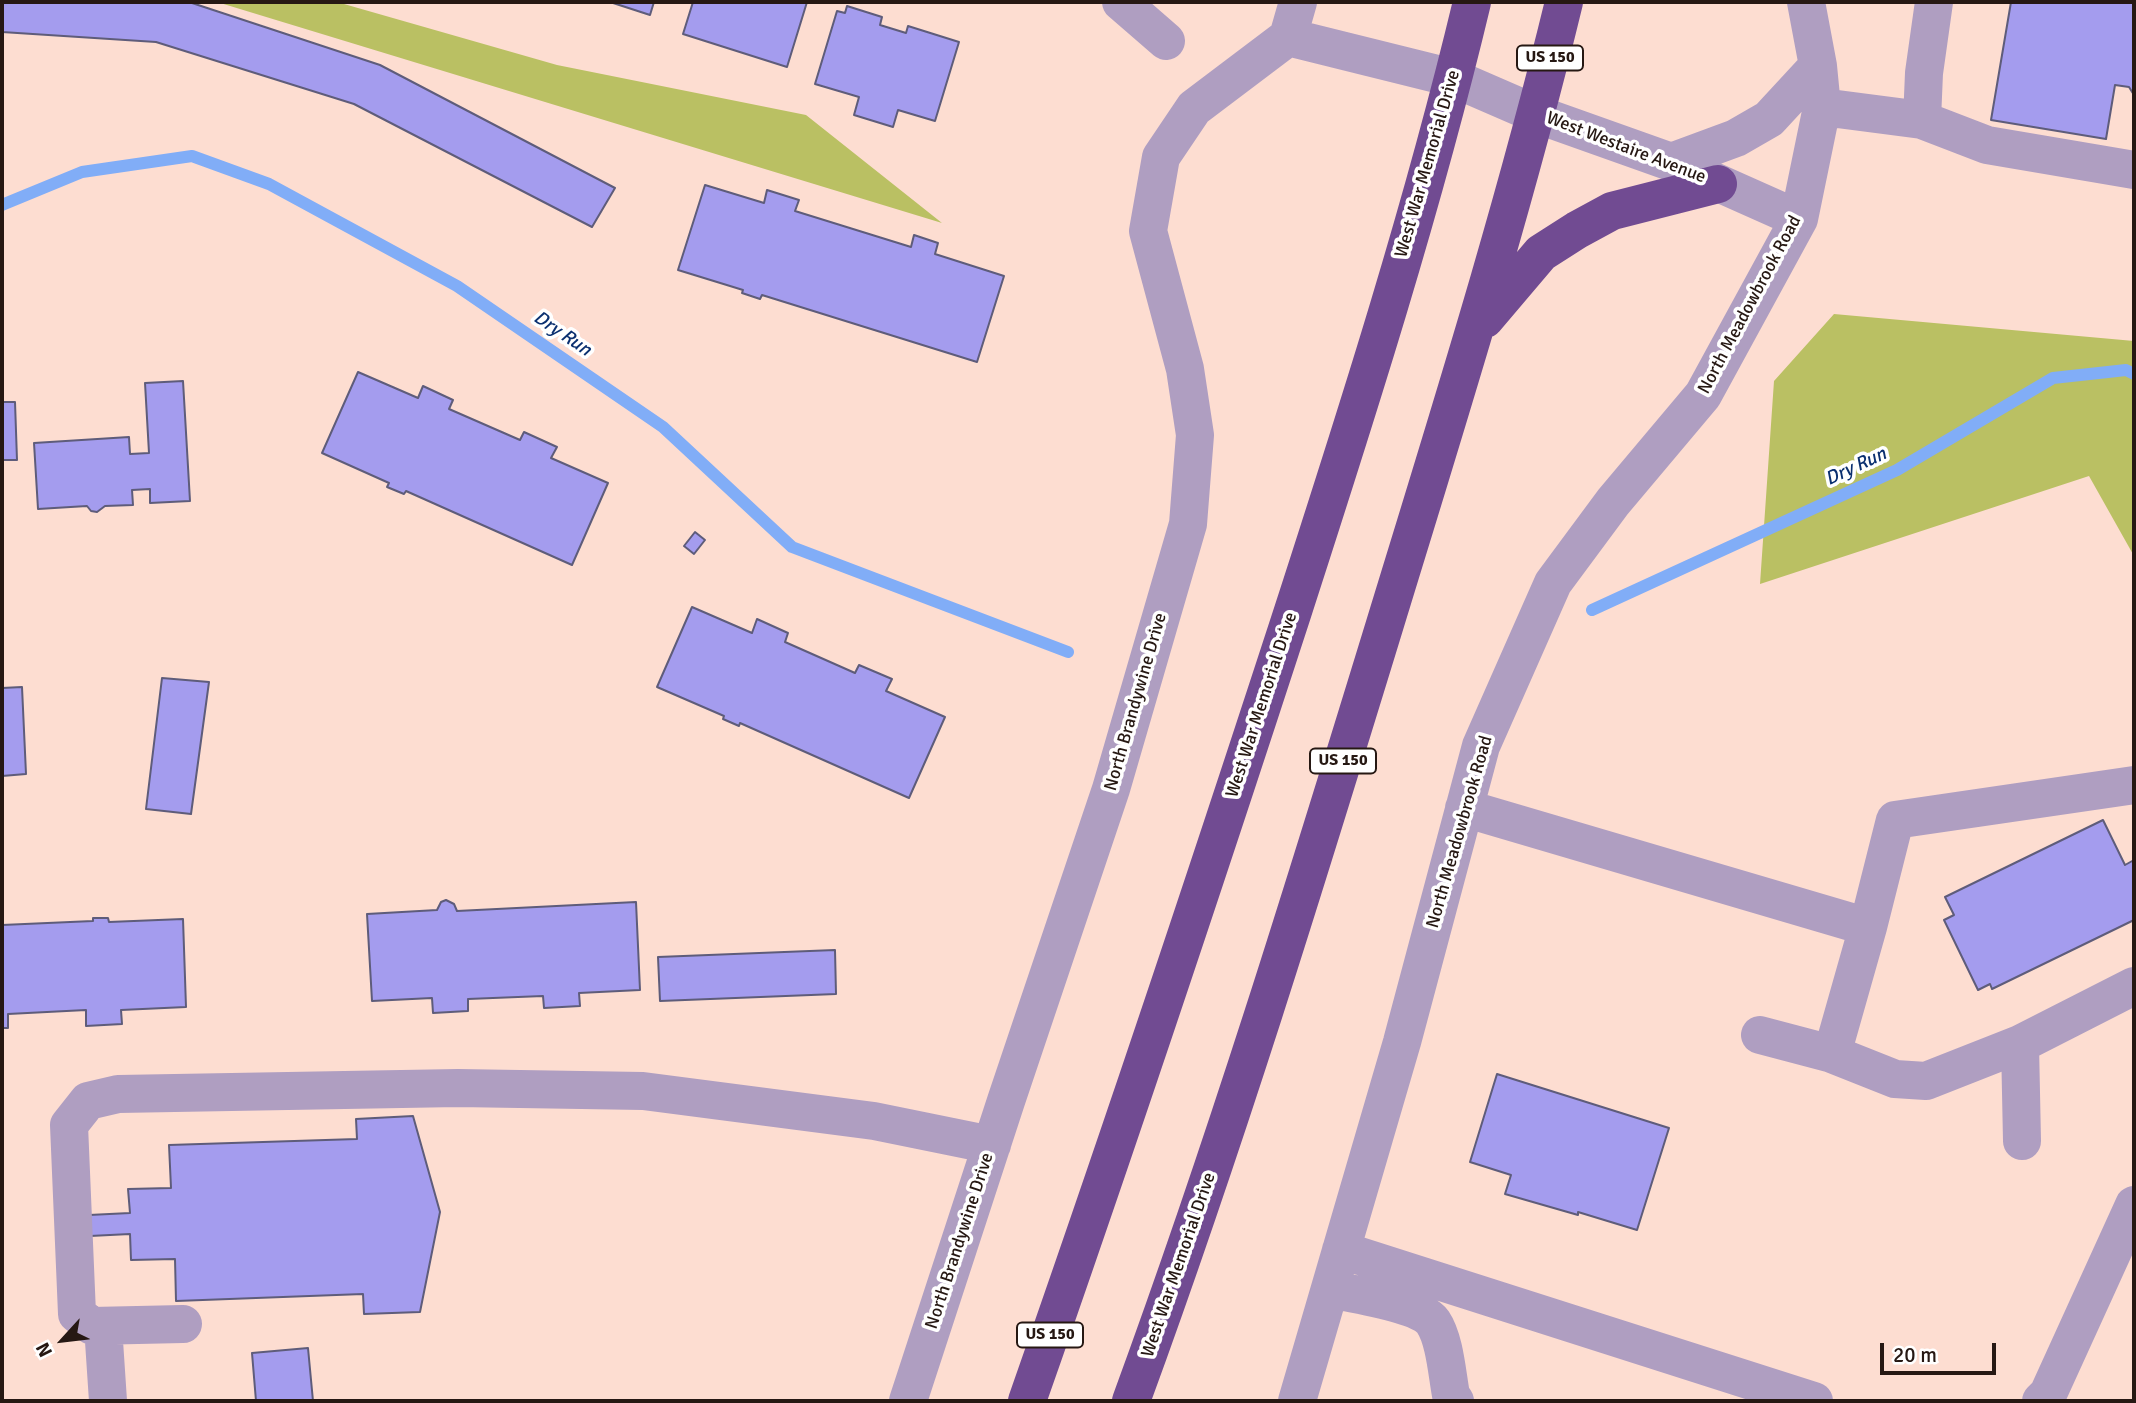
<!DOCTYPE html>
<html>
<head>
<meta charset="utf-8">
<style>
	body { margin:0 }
	#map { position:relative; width:2136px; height:1403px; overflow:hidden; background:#fdddd1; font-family:Signika,sans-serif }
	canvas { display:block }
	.frame { position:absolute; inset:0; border:4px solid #261813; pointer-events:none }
	.north { position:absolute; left:28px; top:1305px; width:70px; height:70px; -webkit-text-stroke:5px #fff; paint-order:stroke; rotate:243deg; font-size:19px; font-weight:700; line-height:28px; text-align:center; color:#261813 }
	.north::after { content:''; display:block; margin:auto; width:24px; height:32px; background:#261813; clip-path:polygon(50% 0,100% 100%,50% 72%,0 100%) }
	.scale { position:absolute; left:1880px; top:1343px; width:116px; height:32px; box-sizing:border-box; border:4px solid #261813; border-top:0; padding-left:9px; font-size:21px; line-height:24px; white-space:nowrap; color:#261813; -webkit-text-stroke:5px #fff; paint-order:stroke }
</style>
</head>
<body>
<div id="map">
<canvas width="2136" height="1403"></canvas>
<div class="frame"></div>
<div class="north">N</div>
<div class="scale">20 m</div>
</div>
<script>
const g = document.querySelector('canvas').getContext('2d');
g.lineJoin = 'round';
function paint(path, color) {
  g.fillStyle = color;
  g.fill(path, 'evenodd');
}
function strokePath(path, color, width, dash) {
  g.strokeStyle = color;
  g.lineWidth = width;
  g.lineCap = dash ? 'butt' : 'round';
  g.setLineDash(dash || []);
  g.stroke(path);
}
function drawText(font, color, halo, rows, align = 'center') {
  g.font = font + ' Signika,sans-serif';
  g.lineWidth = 7;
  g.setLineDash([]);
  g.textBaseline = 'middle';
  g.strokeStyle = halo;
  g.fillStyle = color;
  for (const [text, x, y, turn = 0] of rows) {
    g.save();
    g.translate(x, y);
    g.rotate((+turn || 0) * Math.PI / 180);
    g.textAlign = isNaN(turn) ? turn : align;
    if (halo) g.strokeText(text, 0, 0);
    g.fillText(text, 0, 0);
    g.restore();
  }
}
paint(new Path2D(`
	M217 2H337L557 65 806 115 942 223Z
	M1834 314 2134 341V556L2089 476 1760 584 1774 381Z`), '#bac063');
strokePath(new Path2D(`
	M2 205 82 172 192 156 269 184 457 286 663 427 792 547 1068 652
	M1592 610 1897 470 2053 378 2126 370 2134 374`), '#81adf7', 12);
const building = new Path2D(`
	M2 2H189L380 65 615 188 592 227 354 104 156 42 2 32Z
	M610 2H654L650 15Z
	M693 2H807L787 67 683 34Z
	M2011 2H2134V95L2129 87 2115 85 2106 139 1991 120Z
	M847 6 882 17 880 25 906 33 908 26 959 42 935 121 898 110 893 127 854 115 859 97 815 84 837 11 845 13Z
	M705 185 764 203 767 190 799 200 795 211 911 247 914 235 938 243 935 254 1004 276 977 362 762 295 760 299 742 293 743 290 678 270Z
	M358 372 418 398 423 386 453 400 449 409 520 440 524 432 557 447 551 458 608 483 572 565 406 491 404 494 387 487 389 483 322 453Z
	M183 381 190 501 150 503V489L132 490 133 505 105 506 97 512 91 511 87 506 38 509 34 443 129 437 130 454 149 453 145 383Z
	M2 402H15L17 460H2Z
	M695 532 705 540 694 554 684 546Z
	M692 607 752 633 757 619 788 633 785 642 855 673 859 665 892 679 886 691 945 717 909 798 740 723 739 726 723 719 724 716 657 687Z
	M162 678 209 682 191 814 146 809Z
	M22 687 26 774 2 776V688Z
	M2103 820 2125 865 2134 860V920L1992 989 1990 984 1978 990 1944 920 1954 915 1945 897Z
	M446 900 454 904 457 911 636 902 640 990 579 993 580 1006 544 1008 543 996 468 999V1011L433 1013 432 998 372 1001 367 914 437 910 441 902Z
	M93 918H108L109 922 183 919 186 1007 121 1010 122 1024 86 1026V1010L8 1014V1028H2V925L93 921Z
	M835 950 836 994 660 1001 658 957Z
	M1497 1074 1669 1128 1637 1230 1578 1212V1215L1505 1194 1511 1175 1470 1162Z
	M413 1116 440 1212 420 1312 364 1314 363 1294 176 1301 175 1259 131 1260 130 1234 90 1236 89 1215 130 1213 128 1189 171 1188 169 1145 357 1139 356 1119Z
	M308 1348 313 1401H256L252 1353Z`);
paint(building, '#a49cee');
strokePath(building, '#5e5c7a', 2);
strokePath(new Path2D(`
	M1121 2 1166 41
	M1288 37 1453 78 1536 114 1671 162 1799 219
	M1822 107 1922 120 1987 145 2134 170
	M1922 120 1924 73 1934 2
	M1671 162 1736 138 1769 119 1818 66
	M1464 808 1868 927
	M1760 1035 1832 1054 1895 1079 1926 1081 2020 1044 2134 986
	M2020 1044 2022 1141
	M1832 1054 1868 927 1895 820 2134 785
	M1341 1250 1814 1401
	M1330 1289C1353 1294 1420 1304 1433 1322 1445 1340 1447 1374 1451 1395L1455 1401
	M183 1324 92 1326 77 1314 69 1125 88 1101 118 1094 458 1088 643 1091 874 1121 992 1145
	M103 1326 108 1401
	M908 1401 1006 1101 1111 789 1188 524 1195 435 1185 369 1148 231 1161 157 1194 108 1288 37 1298 2
	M1297 1401 1402 1042 1481 746 1553 583 1613 502 1703 395 1799 219 1822 107 1818 66 1806 2
	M2041 1401 2048 1394 2134 1205`), '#af9ec1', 38);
strokePath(new Path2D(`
	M1485 319 1541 253 1577 230 1612 211 1718 184
	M1027 1401C1119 1139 1207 875 1293 611 1358 410 1423 207 1472 2
	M1131 1401C1225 1145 1305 885 1385 624 1448 418 1513 212 1564 2`), '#714b92', 38);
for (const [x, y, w] of [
	[1550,58,66],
	[1343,761,66],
	[1050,1335,66]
]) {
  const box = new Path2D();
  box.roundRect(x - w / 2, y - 12.5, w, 25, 5);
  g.fillStyle = '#fff';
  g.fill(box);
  strokePath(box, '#261813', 2);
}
drawText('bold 16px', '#261813', null, [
	["US 150",1550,58],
	["US 150",1343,761],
	["US 150",1050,1335]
]);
drawText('18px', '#261813', '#fff', [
	["West Westaire Avenue",1626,148,21],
	["West War Memorial Drive",1428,164,-74],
	["North Meadowbrook Road",1750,305,-62],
	["North Brandywine Drive",1136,702,-74],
	["West War Memorial Drive",1262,705,-72],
	["North Meadowbrook Road",1460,832,-74],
	["North Brandywine Drive",960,1241,-72],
	["West War Memorial Drive",1179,1265,-71]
]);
drawText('italic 19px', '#0b3070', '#fff', [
	["Dry Run",562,334,34],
	["Dry Run",1856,467,-25]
]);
</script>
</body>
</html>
